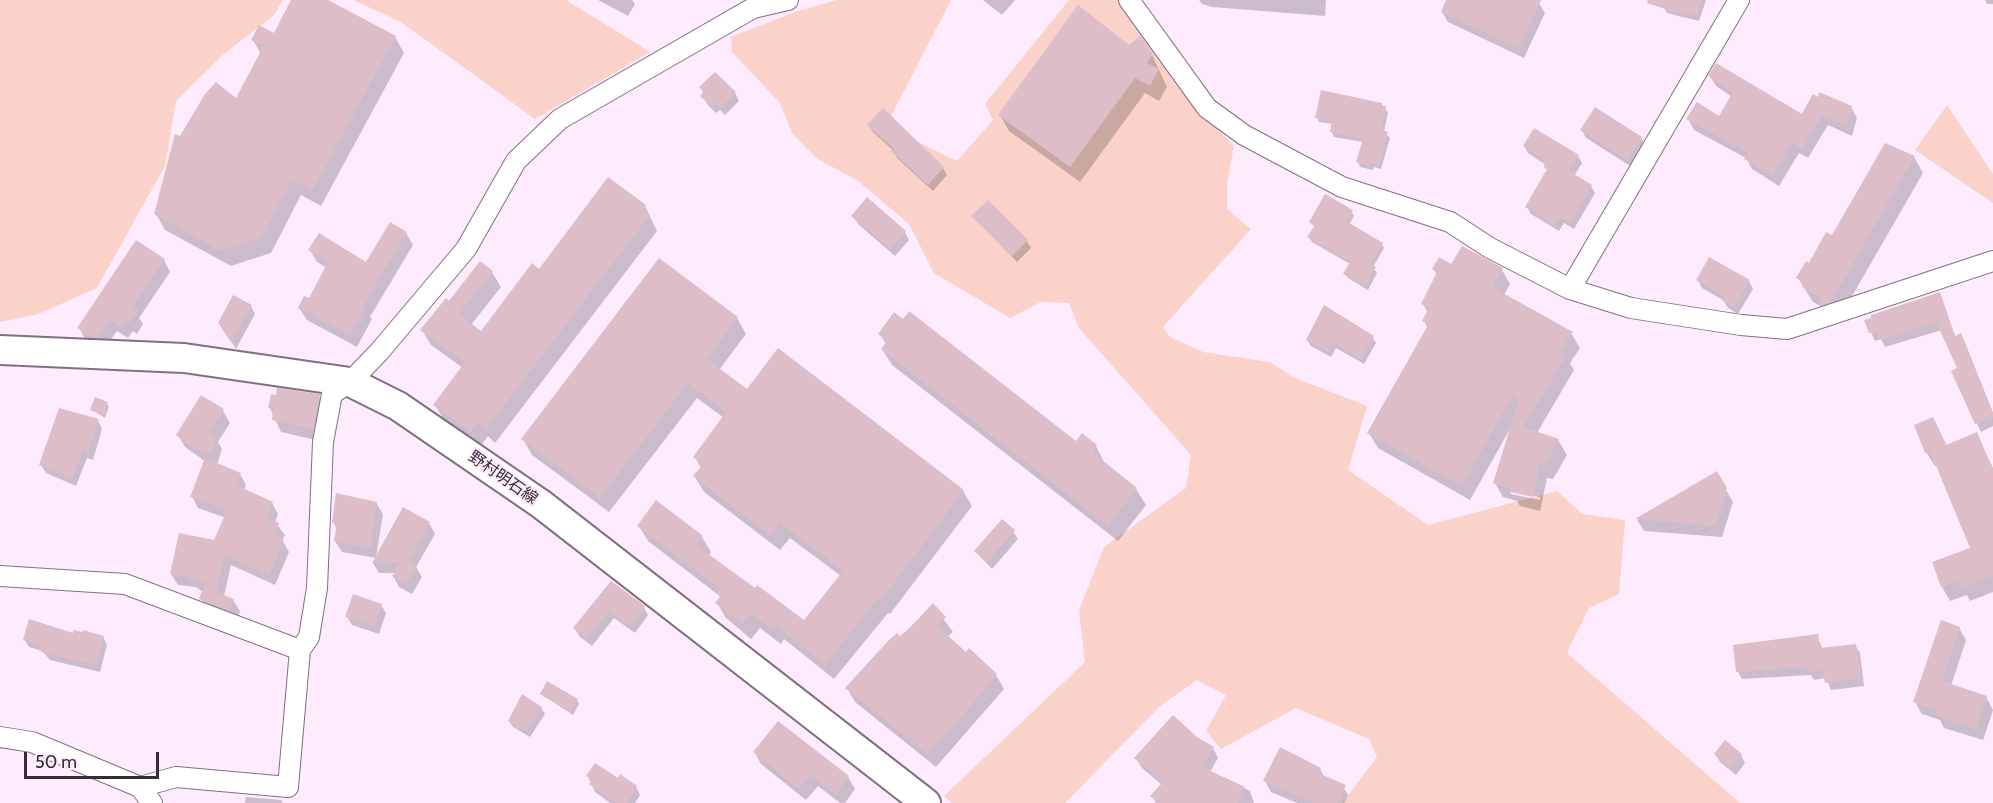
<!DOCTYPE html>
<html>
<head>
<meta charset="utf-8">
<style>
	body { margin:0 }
	#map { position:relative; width:1993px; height:803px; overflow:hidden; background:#feecfe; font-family:Cabin,sans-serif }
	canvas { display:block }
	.scale { position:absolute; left:24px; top:752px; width:135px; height:27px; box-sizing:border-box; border:3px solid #352d35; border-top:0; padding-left:8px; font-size:18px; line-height:21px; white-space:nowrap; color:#352d35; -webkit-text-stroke:4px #feecfe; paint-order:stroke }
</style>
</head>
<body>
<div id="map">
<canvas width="1993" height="803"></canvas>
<div class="scale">50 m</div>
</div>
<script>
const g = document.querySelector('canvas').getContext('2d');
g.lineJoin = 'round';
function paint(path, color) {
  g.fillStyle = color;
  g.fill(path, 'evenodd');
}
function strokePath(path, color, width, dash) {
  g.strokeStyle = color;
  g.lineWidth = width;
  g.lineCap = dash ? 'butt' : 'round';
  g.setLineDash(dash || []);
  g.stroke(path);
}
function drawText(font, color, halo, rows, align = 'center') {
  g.font = font + ' Cabin,"Noto Sans JP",sans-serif';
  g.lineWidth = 4.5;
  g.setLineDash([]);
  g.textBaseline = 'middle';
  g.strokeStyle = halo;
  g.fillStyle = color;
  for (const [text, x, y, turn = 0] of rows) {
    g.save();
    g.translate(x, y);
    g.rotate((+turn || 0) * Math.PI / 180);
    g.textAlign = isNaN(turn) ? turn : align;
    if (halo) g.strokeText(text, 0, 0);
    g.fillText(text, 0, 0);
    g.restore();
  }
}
paint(new Path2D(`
	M0 0H283L274 15 224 54 176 101 165 166 97 288 39 314 0 322Z
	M353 0H566L650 52 535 119 401 22Z
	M837 0H951L886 126 957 161 993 120 985 104 1069 0H1121L1191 102 1234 146 1227 184V209L1251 229 1163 327 1170 337 1203 352 1270 362 1293 377 1367 406 1348 470 1428 525 1557 491 1582 514 1625 520 1619 594 1589 608 1567 653 1740 803H1342L1377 757 1369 739 1296 708 1221 749 1206 731 1226 695 1197 680 1160 706 1065 803H952L944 796 1085 662 1079 610 1104 547 1186 488 1191 455 1079 328 1069 303 1041 302 1010 318 934 273 909 224 858 181 816 158 792 133 780 103 732 52 731 37 795 12Z
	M1947 105 1993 174V203L1915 150Z`), '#fad2c9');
paint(new Path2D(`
	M292 0H324L395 37 404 53 321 206 301 195 271 253 231 266 165 230 156 214 181 138 236 100 261 54 253 40 274 35Z
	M598 0H632L635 4 628 16Z
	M983 0H1015L1002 15Z
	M1199 0H1326L1325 16 1212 7 1202 4Z
	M1447 0H1532L1539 3 1545 13 1524 58 1448 22 1442 12Z
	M1667 0H1706L1699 21 1667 13 1664 8Z
	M1985 0H1993V4H1987Z
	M1129 47 1152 55 1167 87 1159 101 1145 93 1080 182 1009 131 1000 115Z
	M1710 76 1803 116 1851 107 1857 118 1852 136 1828 125 1808 158 1799 153 1779 186 1752 169 1746 158 1694 130 1688 119 1720 118 1732 97 1716 86Z
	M701 88 735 93 739 101 725 115 720 110 716 113 707 104Z
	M1381 104 1388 112 1384 132 1390 138 1381 169 1374 167 1373 170 1360 167 1358 162 1363 142 1334 137 1332 132 1333 124 1319 122 1317 117Z
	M883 110 943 168 947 175 933 191 897 158 894 151 873 132 869 125Z
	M1582 130 1641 138 1646 146 1632 167 1586 138Z
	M1524 146 1578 156 1582 163 1574 176 1591 186 1595 193 1574 229 1564 223 1559 231 1531 214 1527 207 1548 171 1546 165 1528 153Z
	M1914 157 1923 173 1840 317 1813 302 1798 278 1833 237Z
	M645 206 657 231 495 443 488 436 480 447 444 420 435 405 463 368 431 345 422 330 450 303 492 272 501 287 471 325 481 334 540 271Z
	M1351 211 1354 216 1349 225 1382 244 1384 248 1373 267 1377 273 1368 290 1348 278 1345 274 1350 264 1312 242 1309 237 1315 227 1310 222Z
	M853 216 905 232 909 240 895 256 858 224Z
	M973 216 1027 241 1031 248 1017 262Z
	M406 233 413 245 370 317 372 319 357 347 307 320 299 308 310 300 327 268 317 262 310 250 367 264Z
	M164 260 170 272 139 318 143 324 137 334 133 331 128 338 117 331 104 349 86 340 79 328Z
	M1452 266 1502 270 1510 284 1504 295 1571 333 1580 348 1570 363 1574 370 1537 433 1558 440 1567 455 1553 479 1547 478 1540 511 1520 506 1517 501 1503 497 1495 483 1510 429 1470 500 1378 448 1369 433 1428 328 1424 321 1428 313 1423 304 1437 275 1434 269ZM1511 491 1540 497V500L1511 494Z
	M1698 280 1749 281 1753 289 1738 314 1728 308 1723 300 1702 288Z
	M1939 294 1956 338 1961 335 1965 343 1993 413V426L1981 432 1953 371 1959 369 1942 330 1885 347 1881 339 1875 341 1866 321Z
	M251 306 255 314 236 349 224 331Z
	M737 318 746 334 719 370 747 392 963 491 972 506 890 614 888 613 834 679 784 639 781 644 760 628 751 639 726 618 717 603 721 597 648 541 639 526 702 537 711 552 708 556 804 622 841 576 790 538 780 550 704 492 695 477 701 468 695 457 724 418 697 398 609 512 532 455 523 439Z
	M880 334 1076 443 1082 436 1096 446 1105 464 1136 489 1146 505 1118 541 892 365 882 349 886 344Z
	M1373 338 1376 343 1364 364 1336 348 1331 357 1311 346 1307 340Z
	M319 396 326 408 320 441 281 432 270 408Z
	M107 404 109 407 105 418 92 410Z
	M223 411 230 423 218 442 222 449 217 465 240 474 246 485 244 491 272 503 278 514 275 522 285 535 282 540 289 552 275 585 231 565 224 596 233 600 240 611 236 621 207 610 201 599 203 592 196 587 178 585 171 574 215 542 226 518 198 508 192 496 206 462 185 447 178 435Z
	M1933 418 1947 446 1976 434 1993 468V592L1970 601 1967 595 1950 601 1942 587 1972 549 1937 465 1935 466 1926 452Z
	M98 421 102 429 93 460 87 458 76 486 46 473 41 465Z
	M1716 473 1733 502 1722 537 1644 531 1637 520Z
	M376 503 383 514 376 558 429 523 435 534 416 567 422 577 412 594 399 587 393 576 396 573H379L373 563 376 558 342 552 335 541 337 529 333 522Z
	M1013 531 1018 539 992 569 976 552Z
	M611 583 644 608 648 615 635 633 614 618 592 646 580 637 575 629Z
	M381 605 386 613 379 634 352 625 347 617Z
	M933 605 953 632 947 637 966 654 969 650 996 675 1004 689 936 767 855 702 847 688Z
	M1959 628 1966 640 1951 686 1986 697 1993 710 1983 740 1944 728 1940 720 1922 714 1915 702Z
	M74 635 103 637 107 645 100 672 50 660 42 651 29 647 24 639Z
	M1817 636 1823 650 1855 645 1860 653 1864 686 1831 690 1826 678 1814 680 1811 675 1742 679 1738 672Z
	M541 694 577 700 579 704 573 715Z
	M522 696 541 708 545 714 530 737 513 727 509 721Z
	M778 723 848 777 855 789 845 803H840L818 786 806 800 761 764 755 753Z
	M1196 739 1213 748 1218 758 1210 772 1250 791 1254 803H1156L1152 796 1162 785 1142 768 1136 758Z
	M1715 754 1741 755 1745 763 1736 775 1720 762Z
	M1320 769 1325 778 1342 785 1348 795 1344 803H1297L1271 792 1265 781Z
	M588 776 618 780 636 787 640 795 635 803H610L595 792Z
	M246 797 281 800 283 803H245Z`), '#0003');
paint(new Path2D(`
	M291 0H328L396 36 312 191 292 180 262 237 221 251 154 214 175 134 180 136 205 94 216 82 236 98 264 45 251 40 259 25 274 33Z
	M1446 0H1541L1519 48 1441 12Z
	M1648 0H1702L1696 16 1688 14 1687 16 1647 3Z
	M1078 5 1129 45 1140 36 1153 54 1147 63 1159 69 1150 86 1135 78 1070 167 998 115Z
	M1716 63 1802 114 1813 94 1818 97 1819 92 1852 106 1847 126 1822 116 1802 149 1792 143 1773 176 1744 159 1748 152 1686 119 1697 102 1719 116 1733 92 1708 76Z
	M715 72 736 92 720 108 715 103 711 106 700 96 704 92 699 87Z
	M1321 90 1382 103V106H1386L1382 130 1388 132 1379 165 1371 163 1370 166 1356 162 1363 139 1330 132 1332 121 1315 118Z
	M1595 107 1642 137 1627 160 1580 130Z
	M883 108 944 167 928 185 891 151 894 149 867 125Z
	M1534 128 1579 155 1569 171 1592 185 1570 223 1560 217 1555 225 1525 207 1547 169 1544 168 1545 161 1523 146Z
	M1885 143 1915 156 1831 302 1820 306V297L1802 287 1804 283 1796 278 1806 261 1809 263 1826 232 1832 235Z
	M608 177 646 205 642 209 650 215 493 420 486 429 478 422 471 432 433 405 465 362 420 330 446 298 449 301 480 261 493 271 459 314 481 331 532 263 539 269Z
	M1325 194 1353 210 1346 221 1383 243 1370 264 1376 267 1366 286 1343 274 1350 262 1307 237 1315 225 1309 222Z
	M867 197 906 231 890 249 851 216Z
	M988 200 1028 240 1012 256 971 216Z
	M390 222 407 232 364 305 366 306 350 335 298 308 304 296 309 298 328 262 308 250 319 233 366 262Z
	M136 240 165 259 132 308 137 311 130 323 126 320 121 327 110 320 97 338 92 337 77 328Z
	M1462 246 1503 268 1492 287 1573 332 1560 351 1567 355 1523 427 1559 439 1545 465 1539 464 1533 497 1510 492 1511 488 1493 483 1519 399 1512 396 1462 486 1367 433 1428 325 1422 321 1429 308 1421 304 1437 272 1432 269 1439 257 1451 264Z
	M1709 257 1750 280 1734 307 1722 300 1724 296 1696 280Z
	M659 258 738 317 707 359 747 389 778 348 964 490 881 600 878 598 825 665 775 625 772 629 751 614 742 624 715 603 721 595 717 593 720 589 637 526 656 500 703 536 696 545 755 588 757 585 804 620 843 571 780 523 771 536 693 476 703 464 693 457 726 412 688 383 600 498 521 439Z
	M1940 292 1955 336 1961 333 1993 413V417L1975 424 1951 371 1957 368 1936 322 1879 340 1876 331 1869 333 1864 320 1871 318V315Z
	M233 295 252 305 231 342 218 323Z
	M1324 305 1374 336 1361 359 1333 343 1328 352 1306 340Z
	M909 311 1076 441 1082 433 1097 445 1092 452 1137 488 1108 526 881 349 887 341 878 334 894 312 903 319Z
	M277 388 320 394 313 429 272 420 273 409 268 408 271 394 276 395Z
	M201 395 224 409 209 434 216 436 210 454 193 448 176 435Z
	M95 397 108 402 104 415 90 410Z
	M59 408 99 419 88 453 83 451 72 479 39 465Z
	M1933 417 1946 445 1977 432 1993 470V575L1961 588 1958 581 1941 587 1932 562 1970 548 1930 451 1925 453 1914 425Z
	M205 458 241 473 236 485 273 502 266 517 279 523 274 535 284 540 269 575 225 555 216 592 234 599 230 611 199 599 205 583 189 579 190 577 170 574 179 533 214 540 227 510 190 497Z
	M1717 471 1727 488 1715 526 1635 519Z
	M336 493 377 502 370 548 334 541 337 523H332Z
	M403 507 430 522 409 561 417 566 406 585 392 576 400 563H372Z
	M1002 519 1015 530 987 562 974 551Z
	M611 581 645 606 630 626 609 611 587 639 573 628Z
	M353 594 382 604 375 626 345 617Z
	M933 603 946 617 937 626 966 652 969 648 997 674 950 731 949 730 927 754 845 688 888 641 897 633 900 636 906 632Z
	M29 619 73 633V630L83 632V630L104 636 96 665 44 653 39 650 40 645 23 640Z
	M1941 620 1960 627 1942 681 1987 696 1976 729 1935 715 1937 710 1913 702Z
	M1818 634 1820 648 1856 644 1861 678 1825 683 1823 670 1808 672 1807 667 1736 672 1733 645Z
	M547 681 578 699 570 712 540 694Z
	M522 694 542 707 526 732 508 721Z
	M1173 715 1197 737 1214 747 1202 767 1245 787 1237 803H1158L1150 796 1163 782 1134 758Z
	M778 721 849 776 836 794 810 775 799 789 753 752Z
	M1725 740 1742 754 1731 768 1714 754Z
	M1280 747 1321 768 1318 773 1346 785 1338 803H1314L1263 781Z
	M595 763 618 778 620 774 637 786 627 803H615L589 784 592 780 586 776Z`), '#ddbdc7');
const street = new Path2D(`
	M1129 0 1207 108 1244 135 1342 187 1450 222 1490 248 1570 289 1631 308 1741 325 1787 329 1993 261
	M1570 289 1739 0
	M0 576 125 584 300 650
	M0 737 32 742 140 787 152 803
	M140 787 176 777 288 787 300 650 309 637 317 588 323 442 332 394 350 382 379 352 466 249 516 161 560 119 753 8 788 0`);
const secondary = new Path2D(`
	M0 350 184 358 350 382 398 406 541 504 926 803`);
strokePath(street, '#836f84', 22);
strokePath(secondary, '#836f84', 32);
strokePath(street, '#fff', 20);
strokePath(secondary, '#fff', 28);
drawText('16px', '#352d35', '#feecfe', [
	["野村明石線",503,478,35]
]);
</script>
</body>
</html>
